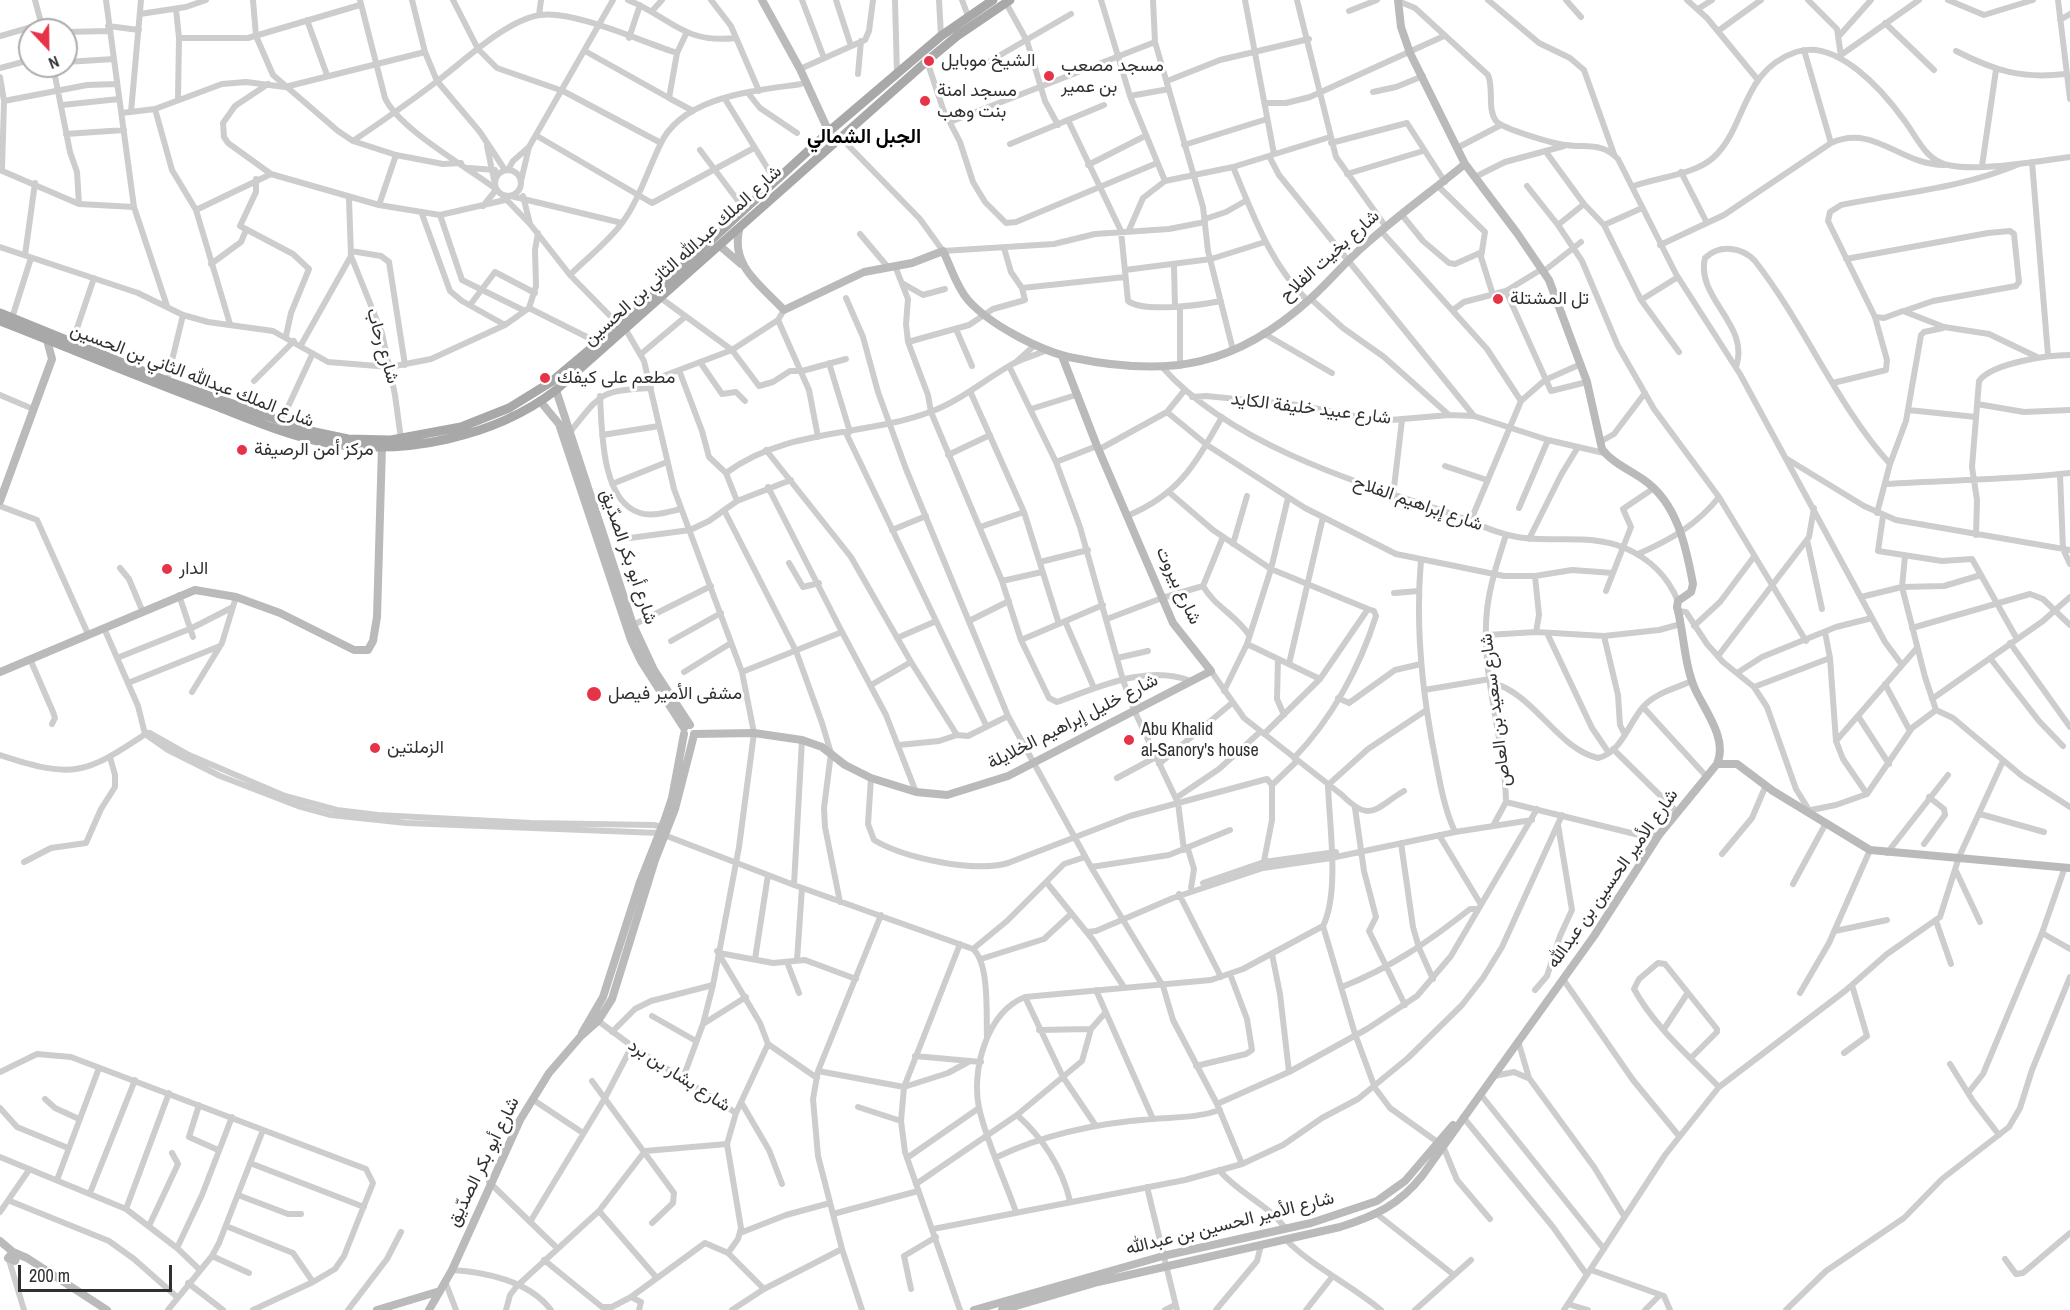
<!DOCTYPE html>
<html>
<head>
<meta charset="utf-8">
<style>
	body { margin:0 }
	#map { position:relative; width:2070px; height:1310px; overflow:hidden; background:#fff; font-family:"Archivo Narrow",sans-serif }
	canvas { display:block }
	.north { position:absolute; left:18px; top:18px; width:60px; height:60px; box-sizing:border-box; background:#fff; border:2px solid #acacac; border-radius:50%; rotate:158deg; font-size:16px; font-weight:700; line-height:24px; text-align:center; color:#303030 }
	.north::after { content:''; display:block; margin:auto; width:21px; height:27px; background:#e73348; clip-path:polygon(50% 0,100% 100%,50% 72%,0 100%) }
	.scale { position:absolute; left:18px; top:1265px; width:154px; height:27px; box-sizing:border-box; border:3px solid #303030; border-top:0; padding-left:8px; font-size:18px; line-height:21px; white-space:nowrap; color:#303030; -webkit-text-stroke:4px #fff; paint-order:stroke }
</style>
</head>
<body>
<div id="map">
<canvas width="2070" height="1310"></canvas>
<div class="north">N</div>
<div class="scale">200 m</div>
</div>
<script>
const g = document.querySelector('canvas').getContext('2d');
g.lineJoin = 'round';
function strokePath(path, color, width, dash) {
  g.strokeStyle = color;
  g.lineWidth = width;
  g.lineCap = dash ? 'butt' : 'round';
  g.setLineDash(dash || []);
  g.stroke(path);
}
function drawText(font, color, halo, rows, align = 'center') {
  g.font = font + ' "Archivo Narrow",Vazirmatn,sans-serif';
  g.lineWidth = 6;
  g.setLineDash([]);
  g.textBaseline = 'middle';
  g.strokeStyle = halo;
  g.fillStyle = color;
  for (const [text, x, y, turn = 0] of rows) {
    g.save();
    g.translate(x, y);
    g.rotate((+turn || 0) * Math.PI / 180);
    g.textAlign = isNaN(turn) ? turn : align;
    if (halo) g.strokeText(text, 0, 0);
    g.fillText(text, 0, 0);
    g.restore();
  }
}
strokePath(new Path2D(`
	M35 0 43 30
	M106 0 134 207 167 306
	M253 0 256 36 273 75 338 131 353 141 396 155 443 164 461 163
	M360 0 385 98C399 129 467 167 496 189
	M412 0 425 52 437 81 480 132 505 170
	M453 0 478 49 497 68 563 91 661 143
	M628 0C672 18 683 44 736 38
	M711 0 731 26 759 91
	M802 0 824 58
	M836 0 851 46
	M895 0 897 74
	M939 0 941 36
	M962 0 968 16
	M1101 0 1130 96 1165 181
	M1153 0 1155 42 1203 207 1208 251 1233 350
	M1245 0 1274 154
	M1297 0 1336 157 1386 227
	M1488 0 1539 43 1570 58 1584 70 1614 154
	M1566 0 1581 17
	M1687 0 1707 18 1758 80
	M1808 0 1837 29 1841 56
	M1948 0 1984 15 2033 0
	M2058 0 2070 99
	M1398 1 1415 8 1488 75C1494 89 1487 109 1496 121 1503 129 1554 144 1566 145 1587 148 1602 142 1618 159L1676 274 1740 374 1885 642 1902 665
	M1006 3 1027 41 1045 101 1058 125
	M176 9 179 38 178 99
	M1698 9 1712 0
	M653 10 662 0
	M1349 11 1377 0
	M140 14 186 7 206 0
	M539 15 541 0
	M307 20 327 75
	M2060 20 2070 14
	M1885 23 1934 70
	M108 26 139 30
	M1718 31 1761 0
	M66 32 109 31
	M686 34 677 53 669 98 693 111
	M0 36 42 24
	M1839 36 1871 0
	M179 38H248L360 5
	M629 38 640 5
	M1804 50 1831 143
	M585 51 669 98
	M1956 51C1995 71 2022 79 2065 74
	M1841 55 1919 0
	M927 61 943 109 960 142 973 182 985 202 1006 223 1016 222 1157 163
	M990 61 1071 14
	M66 62 114 59
	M53 66 70 152 77 172 79 204
	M0 68 30 60
	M800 69 865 40 869 31 873 0
	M858 74 861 41
	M0 77 4 101 2 170
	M1167 81 1220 60 1309 39
	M268 84 235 106 223 123 224 137 228 143 271 174 379 205 440 215 505 200 508 196
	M1373 92 1396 87 1423 76
	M748 93 760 108 797 133
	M1130 96 1169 89
	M725 99 776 182
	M4 101 87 85 117 84
	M1265 103H1286L1310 97 1444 36
	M62 105 119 99
	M155 109 172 170 196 210 230 324
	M131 112 141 0
	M122 113 155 109 222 84 246 82 285 87 425 52
	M1068 120 1121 231 1128 301C1144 313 1201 305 1221 301
	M950 122 1155 42
	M66 134 124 130
	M537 136 652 203 754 148
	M841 138 920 219 943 251 1054 244 1095 234 1169 229 1205 222
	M353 141C381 122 409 103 436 82 463 62 506 20 540 15 574 10 642 42 677 53
	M1331 143 1407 123 1445 182
	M1010 144 1104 105
	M1184 145 1267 119
	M487 146 494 180
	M529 147 613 0
	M1457 148 1501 125
	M700 150 745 210
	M1546 152 1584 204 1604 225 1641 300 1678 277
	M1269 156 1279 175 1474 416
	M2032 162 2048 355
	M2019 164C1963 188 1900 193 1841 205L1830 212 1828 221 1875 317 1884 318 1903 311 1944 327 1989 334 2037 357
	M1088 165 1145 136
	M1982 166 1996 70
	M1233 167C1253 214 1270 264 1308 301
	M469 168 495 170
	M495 183a13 13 0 1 1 26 0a13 13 0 1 1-26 0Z
	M0 170 79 204 134 207
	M508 170 513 161 529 147 521 181
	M1681 172 1707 223
	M1347 174 1423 151
	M1475 177 1505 162 1564 146
	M256 179V192L240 226 293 254 309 269 291 313 286 336
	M1527 186 1558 225
	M1634 186C1658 177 1695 175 1714 157 1747 126 1741 71 1796 52 1837 38 1883 91 1904 120 1917 137 1925 160 1948 165 1979 172 2037 161 2070 157
	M1439 187 1485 232 1481 257 1493 295
	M502 195 530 224 570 275 619 325
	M511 196 622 223
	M523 196 530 224
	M1584 204 1558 225 1582 261 1618 346 1654 409 1719 497 1806 641
	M379 205 396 155
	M483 206 496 190
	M196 210 271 174
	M422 214 450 291 462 301 505 325
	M440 215 462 280 525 311
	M1402 215 1423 241 1449 263 1455 264 1482 252
	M1205 219 1226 212 1247 200
	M1604 225 1642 208
	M1129 230 1143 198 1165 181 1233 167 1330 137
	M1381 231 1487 349 1521 401 1471 520
	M860 234 887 266
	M1660 245 1724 215 1831 143C1874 123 1901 166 1945 165
	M0 247 138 293 183 315 208 322 273 331 328 362 390 367 431 359 505 325 529 308 536 286 535 250 538 233
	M351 251 381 256 389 262 405 365
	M25 255 35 183
	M351 256 382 333 395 395 401 439
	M1846 259 1988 233 2010 231 2014 234 2019 282 2016 286 1933 301 1904 311
	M211 264 241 242 246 230
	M895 266 908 299 906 324 908 342 928 395 931 412 1002 581 1021 640 1049 698 1057 702C1099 687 1146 664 1191 681
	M1174 266 1175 307
	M1125 270 1211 259 1265 242
	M1544 271 1581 242
	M570 275C587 258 608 242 622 223 639 200 648 170 660 145 682 96 755 91 801 84
	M902 283 923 295 945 289
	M1022 288 1125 277
	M1506 291 1551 391 1587 382
	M846 298 863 337 878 392 906 469 1008 716 1091 867 1163 986 1173 1020 1217 1104 1242 1164
	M662 299 732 350 759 386 773 382 790 371H802L846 359
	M1311 299 1343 328 1384 357 1449 415
	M1641 300 1679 352
	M470 305 495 272 535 293
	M1180 307V366
	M529 308 599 343
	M784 310 778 320 809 390 818 437
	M1453 310 1464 302 1506 291 1542 269
	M12 318 31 258
	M956 329 972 366
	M626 330 644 361 674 489 742 672 754 733 739 847 713 985 703 1024 683 1078
	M1263 333 1332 373
	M908 342 969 325 993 309 1025 300 1022 288 1011 272 1004 248
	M72 343 94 278
	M301 345 351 256 349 199
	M641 354 685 317
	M700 362 722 394 736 392 745 401
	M1016 362 1035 345
	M829 363 850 432
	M1009 366 1056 462 1080 527 1123 680 1134 710 1178 803 1184 850
	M1736 367C1751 325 1695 298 1705 258 1720 244 1742 247 1755 261 1805 325 1836 404 1890 464L1877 513
	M1163 368C1230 443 1351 481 1444 511 1465 518 1487 530 1508 535 1547 545 1587 532 1625 548 1650 559 1667 575 1678 601
	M679 370 702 431 709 457 726 473
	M167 381 183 315
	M254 381 294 341
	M650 381 732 350 778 320
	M1833 383 1886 370 1887 360 1875 317
	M970 391 1024 512 1059 624
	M0 395 33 409
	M600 396C602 430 601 501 640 513 653 517 668 512 681 509
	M1192 397 1206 396 1298 405 1379 421 1449 415 1474 416 1548 440 1604 453
	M1521 401 1545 380 1581 364
	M1977 404 2024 412 2070 410
	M1031 409 1076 395
	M1908 410 1976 417
	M1167 412 1207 445 1305 508 1396 554 1504 576H1535L1572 570 1613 573
	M281 422 312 355
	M570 432C602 393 598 391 651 388
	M846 433 986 725
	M602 435 659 426
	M1600 442 1614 434 1645 393
	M766 450 851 557 911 662 957 735 968 736 1008 716
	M1098 450 1167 412 1184 391
	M948 455 990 435
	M1787 459 1864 506 1896 520 2070 550
	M1056 462 1097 446
	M1890 464 1906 421 1921 335 1924 332 1943 328
	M1445 466 1487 480
	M2060 474 2063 549 2070 564
	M612 484 667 462
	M1886 484C1947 480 2009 480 2070 473
	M1170 493 1213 530 1271 569 1368 609 1320 679 1264 734
	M1393 496 1402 420
	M1288 498 1271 569 1247 644 1320 679
	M737 501 726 473C786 428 863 437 930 412 958 402 983 381 1009 366 1020 359 1034 356 1047 350
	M0 506 37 520 88 634
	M1519 508 1548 440
	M724 510 796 651 822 723 831 753 824 808 825 827 840 902
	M1127 516C1180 494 1195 464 1222 417
	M1883 516 1878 551 1942 561 1972 559 2017 639
	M980 527 1024 512
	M892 530 926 516
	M1506 535C1498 560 1490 584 1487 610 1480 675 1505 738 1506 802L1643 836 1659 835
	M1976 535 1977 500 1972 467 1979 381C1992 363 2048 355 2070 355
	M1223 537 1203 586C1215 607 1236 615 1249 635
	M630 538 690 530 709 521 737 501 791 480
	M1529 539 1561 475 1578 447
	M1807 540 1822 609
	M1233 544 1247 496
	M1638 554C1670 540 1697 525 1719 497
	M1905 556 1902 587 1944 586 1981 575
	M1421 560C1415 627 1422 692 1435 757 1440 783 1444 808 1455 832
	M1040 562 1088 550
	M789 563 803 587 819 583
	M120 568 129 579 142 610
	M1535 576 1539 615 1536 632
	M1002 581 1042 572
	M1606 591 1631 527 1623 509 1654 488
	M1394 593 1419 591
	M179 595 193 637
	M1861 597 1902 587 1925 677 1936 710
	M1678 611 1686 612 1707 644 1723 662 1754 687 1767 707 1796 789 1809 810
	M1107 619 1162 598 1203 586
	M969 621 1009 601
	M1065 621 1094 688
	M633 625 711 586
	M1694 626 1720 602 1753 558
	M104 628 138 706 145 734 168 750 220 776 298 806 331 815 406 823 659 833 794 885 973 949C990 964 986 1016 987 1038
	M1912 628 2030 594 2043 599 2070 625
	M842 632 886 715 916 792
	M1825 632 1830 658 1836 741 1843 759 1867 794
	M1547 633 1592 728 1609 753
	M1487 635 1536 632 1604 636 1659 630 1681 624
	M1604 636 1618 695 1620 725 1625 735
	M897 638 934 622
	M1021 640 1103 605
	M671 641 721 613
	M2010 643 2070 727
	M1718 656 1809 537 1814 508
	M117 658 192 628 233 607
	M1117 658 1148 651
	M1990 658 2039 721 2063 746
	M30 659 53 712 55 718 52 724
	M1278 659 1277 699 1284 715
	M1289 664 1323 517
	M1211 671 1244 718 1342 795C1371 824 1375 808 1404 791
	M684 672 731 643
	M742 672 842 632 768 487
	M1737 673 1762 657 1836 627 1872 618
	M1490 682C1535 693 1557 749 1598 758 1621 753 1629 723 1643 707 1655 693 1676 688 1692 681
	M128 683 220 646
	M1885 684 1910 731
	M871 685 911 662
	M1754 687 1830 658
	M1424 690 1490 679
	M1224 691 1247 644
	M192 692 222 643 236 597
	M1338 698 1349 703 1395 670 1421 664
	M1932 699 2043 621 2070 597
	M1643 707 1706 776
	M1858 716 1889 764
	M150 733 189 755 285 796 337 810 378 815 531 823 654 825 665 828
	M1836 741 1917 648
	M899 745 939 741 957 735
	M1613 749 1677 812
	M0 755C73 779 84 775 147 733
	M1294 758C1331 720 1360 667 1376 616L1374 611 1368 609
	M1159 764 1232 703
	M871 778 868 824 874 840C904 858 974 873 1008 863L1130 816 1267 779 1272 785
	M1117 778 1156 757
	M1176 798 1219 769 1260 732
	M1355 808 1364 871 1376 917 1369 931 1405 1005
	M1806 811 1836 805 1867 794 1912 728 1936 710 1953 718 2022 776 2070 807
	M1980 814 2044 832
	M1493 826 1506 802
	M1439 835 1480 903
	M1401 843 1413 927 1419 948 1433 979
	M1924 844 1945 815 1944 809 1929 797
	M1188 849 1194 869 1191 888
	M1887 853 1948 775
	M1722 854 1752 818 1766 785
	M24 862 51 848 86 843 101 809 115 787V775L110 757
	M1263 866 1272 820V785L1297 761
	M1091 867 1169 855 1230 830
	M1956 871 1980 922
	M1047 883 1093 940 1124 987
	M1203 883 1264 862 1336 852
	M1793 884 1826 823
	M794 885 802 740
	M1179 894 1221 977
	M1936 921 1951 964
	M1323 926 1355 1034 1375 1088 1390 1108 1443 1146 1457 1180 1490 1219
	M1835 931 1887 920
	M1087 932 1096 931 1173 898 1263 868 1331 858 1455 832 1532 820
	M2042 933 2070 949
	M973 949 1007 921 1064 864 1085 857
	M717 951 760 1023 768 1044 736 1113 727 1144 741 1228 738 1239 728 1253
	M719 953 773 963 805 960 856 979
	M1272 954 1280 994 1289 1072
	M755 959 768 875
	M981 959 1044 939 1071 914
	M797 960 802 888
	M787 962 799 993
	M1563 979 1633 1080 1679 1136
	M1342 987C1392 967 1428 942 1470 909H1477
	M1096 990 1153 1119
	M1535 990 1547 976 1560 936 1572 910 1558 825
	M1800 993 1829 943 1870 850
	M1025 997 1063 1077 1096 1126
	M652 1016 696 1041
	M597 1020 632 1046 736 1113
	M703 1024 746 997
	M1664 1029 1687 994
	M1039 1030 1091 1029
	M612 1032 635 1009 651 1001 713 985
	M768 1044 817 1078
	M1519 1044 1529 1078 1594 1167 1624 1216
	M1844 1053 1867 1036 1852 985
	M915 1056 981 1062
	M1691 1058 1717 1032V1029L1665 964 1658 963 1639 979 1634 989C1654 1026 1690 1057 1719 1087
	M1950 1064 1973 1101 1999 1135
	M1196 1066 1246 1054 1252 1050 1247 1019 1230 974
	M818 1071 904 1087 948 1073 970 1061
	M0 1072 37 1054 71 1057 366 1169 373 1183 344 1256 335 1269 313 1282 253 1310
	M1494 1076 1514 1072 1528 1078
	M592 1081 674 1193 673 1203 652 1223
	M1968 1093 1983 1074 2042 933 2065 867
	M1481 1095 1604 1249
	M45 1099 55 1108 79 1119
	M532 1099 583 1133
	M741 1102 769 1150 782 1184
	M1217 1104 1289 1072 1367 1029 1417 996 1451 956 1537 809
	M199 1105 189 1137 218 1150
	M858 1107 901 1121
	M0 1108 17 1127 68 1148
	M1017 1115C1042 1137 1062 1167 1070 1201
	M1463 1117 1553 1227 1587 1275
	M0 1157 126 1209 177 1248 200 1270
	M997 1157C1045 1134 1098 1123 1152 1119 1176 1117 1197 1118 1220 1110
	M907 1158 979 1108
	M250 1163 364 1207
	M1219 1170C1239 1194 1267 1203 1286 1229
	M57 1180 99 1068
	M489 1182 557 1248
	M916 1184 1017 1115 1082 1061 1091 1029 1105 1013
	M1147 1187 1177 1310
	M90 1193 135 1080
	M238 1195 288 1214H301
	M10 1201 109 1241 134 1259 177 1297
	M126 1209 169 1093
	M599 1211 656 1277
	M0 1212 29 1170
	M1016 1212C1004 1178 987 1143 979 1108 971 1070 987 1012 1025 997L1211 980 1243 969 1323 926C1340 892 1329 822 1328 785L1368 749 1425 711
	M833 1214 918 1191
	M1378 1215 1454 1275
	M530 1222 605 1098 632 1046
	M149 1226 178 1164 172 1153
	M226 1226 293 1253 313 1282
	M933 1229 1185 1180 1242 1164 1283 1145 1322 1118 1358 1099 1408 1058 1462 1005 1483 978 1502 947 1562 815
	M740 1233 786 1215 830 1203
	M1285 1239C1314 1268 1350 1284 1381 1310
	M177 1248 202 1195 232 1117
	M212 1256 249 1273
	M2005 1259 2016 1274 2023 1273 2070 1233
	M9 1260 24 1310
	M544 1260 602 1307H612L631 1297 705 1243 728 1253 764 1289
	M452 1270C486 1272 529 1281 551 1310
	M1591 1270 1664 1296 1670 1310
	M445 1281 456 1310
	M188 1283 223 1310
	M911 1289 904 1256 936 1237
	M631 1297 641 1302 639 1310
	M1568 1304 1588 1310
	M168 1310 212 1256 219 1243 263 1130
	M348 1310 387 1259 401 1232
	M506 1310 510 1295 517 1286 599 1211 645 1151 727 1144
	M732 1310 764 1289 842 1249
	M862 1310 842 1249 818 1156 813 1099 818 1071 881 915
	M960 1310 905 1152 901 1121 904 1087 960 944
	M1165 1310 1175 1305
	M1216 1310 1257 1261 1261 1245
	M1306 1310 1332 1277
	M1415 1310 1471 1260
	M1564 1310 1665 1155 1719 1087 1845 991 1887 954 1940 917 1959 857 2003 761
	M1645 1310 1659 1296
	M1786 1310 1826 1271 1904 1218 1942 1179 2009 1127 2020 1108 2032 1070 2070 977`), '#cdcdcd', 6);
strokePath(new Path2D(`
	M762 0 800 69 834 143
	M1398 0 1401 27 1410 53 1465 164 1517 233 1549 280 1587 382 1602 449C1612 463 1630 470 1644 480 1677 503 1686 546 1693 584L1691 592 1678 601 1677 607C1684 633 1684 664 1695 689 1705 711 1728 739 1717 764
	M739 230C731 267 761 285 784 310L864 272 912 263 943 251C951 267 956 286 968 300 990 325 1042 352 1074 358 1170 378 1236 366 1310 299 1330 281 1346 261 1366 244 1397 216 1432 191 1465 164
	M720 246 741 264
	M556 390 633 625 654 670 690 725
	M540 401 559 424 631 640 641 661 684 728
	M0 501 52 359 47 340
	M0 672 195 590 236 597 280 613 354 650H368L373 641 377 617 382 447
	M694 734 754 733 802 740 822 747 845 765 871 778 916 792 947 795 1008 776 1211 671 1173 623 1097 446 1062 356
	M582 1033 603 997 640 882 665 819 672 798 684 734
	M0 1241 13 1252
	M17 1255 15 1261 8 1258 13 1252 27 1258 107 1310
	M377 1310 440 1291
	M429 1310 452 1270 520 1120 549 1073 581 1036 598 1021 612 999 655 860 675 809 694 735
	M974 1310 1163 1256 1311 1223 1377 1201 1405 1181 1453 1125
	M1002 1310 1098 1282 1340 1227C1375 1216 1399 1205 1422 1176L1594 936 1659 835 1717 764H1737L1773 791 1870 850 2070 868`), '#bababa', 8);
strokePath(new Path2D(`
	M0 313 167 381 310 431 348 439 391 440 461 427 509 408 551 382 619 325 833 128 941 36 993 0
	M0 321C72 349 143 379 216 406 252 420 289 436 328 443 404 456 495 437 556 390L927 61 957 36 1010 0`), '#a8a8a8', 9);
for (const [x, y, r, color] of [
	[929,61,6,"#e73348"],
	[1049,76,6,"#e73348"],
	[925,101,6,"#e73348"],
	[1498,299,6,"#e73348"],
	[545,378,6,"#e73348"],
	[242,450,6,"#e73348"],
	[167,569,6,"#e73348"],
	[594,694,8,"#e73348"],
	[1129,740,6,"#e73348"],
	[375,748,6,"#e73348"]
]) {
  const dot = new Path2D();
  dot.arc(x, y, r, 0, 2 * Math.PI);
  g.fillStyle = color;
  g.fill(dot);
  strokePath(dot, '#fff', 2);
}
drawText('18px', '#303030', '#fff', [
	["الشيخ موبايل",941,61],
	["مسجد مصعب",1061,66],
	["بن عمير",1061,87],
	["مسجد امنة",937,91],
	["بنت وهب",937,112],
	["تل المشتلة",1510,299],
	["مطعم على كيفك",557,378],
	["مركز أمن الرصيفة",254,450],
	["الدار",179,569],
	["مشفى الأمير فيصل",608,694],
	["Abu Khalid",1141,730],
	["al-Sanory's house",1141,751],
	["الزملتين",387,748]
], 'left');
drawText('18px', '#303030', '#fff', [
	["شارع الملك عبدالله الثاني بن الحسين",683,256,-42],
	["شارع بخيت الفلاح",1330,256,-42],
	["شارع رحاب",382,346,74],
	["شارع الملك عبدالله الثاني بن الحسين",192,376,21],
	["شارع عبيد خليفة الكايد",1311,409,7],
	["شارع إبراهيم الفلاح",1418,504,19],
	["شارع أبو بكر الصدّيق",628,557,71],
	["شارع بيروت",1178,586,65],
	["شارع سعيد بن العاص",1496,710,-97],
	["شارع خليل إبراهيم الخلايلة",1073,722,-27],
	["شارع الأمير الحسين بن عبدالله",1613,879,-55],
	["شارع بشار بن برد",679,1076,33],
	["شارع أبو بكر الصدّيق",484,1162,-64],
	["شارع الأمير الحسين بن عبدالله",1230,1224,-14]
]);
drawText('bold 20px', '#000', '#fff', [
	["الجبل الشمالي",864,138]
]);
</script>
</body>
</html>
